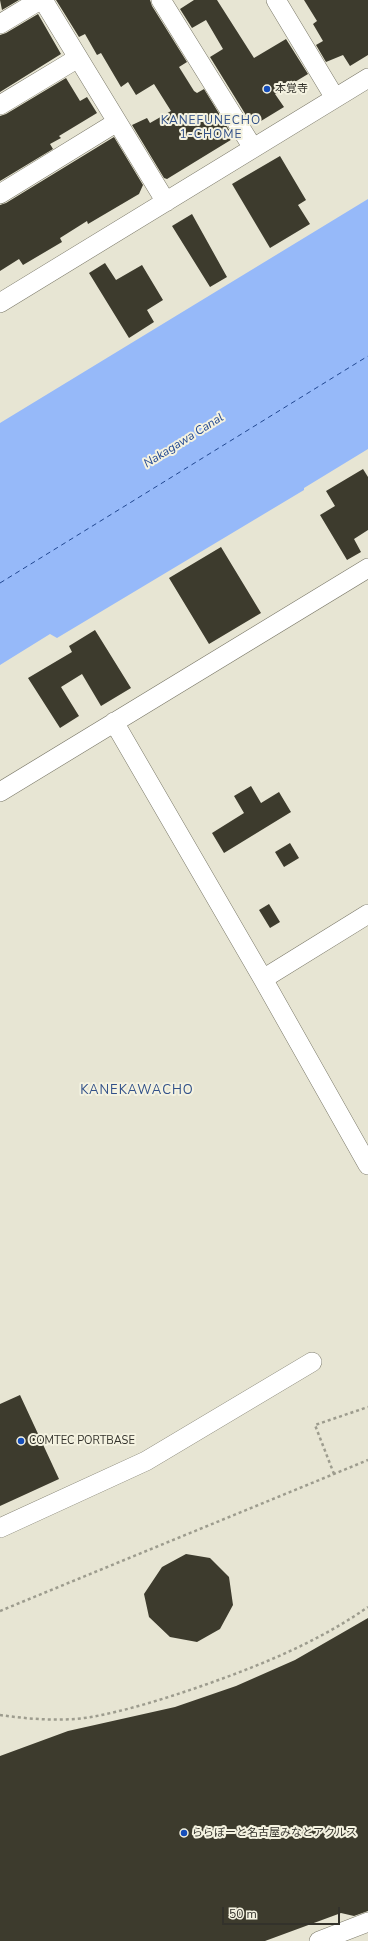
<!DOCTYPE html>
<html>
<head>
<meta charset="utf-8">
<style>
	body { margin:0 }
	#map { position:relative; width:368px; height:1941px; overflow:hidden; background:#e7e5d3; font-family:"Nunito Sans",sans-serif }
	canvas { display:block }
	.scale { position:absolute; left:222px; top:1907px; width:118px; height:18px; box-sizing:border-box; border:2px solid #33322b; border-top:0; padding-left:5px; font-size:12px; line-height:14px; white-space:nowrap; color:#33322b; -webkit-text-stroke:3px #f4f2e0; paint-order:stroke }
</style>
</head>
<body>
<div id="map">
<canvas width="368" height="1941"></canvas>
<div class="scale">50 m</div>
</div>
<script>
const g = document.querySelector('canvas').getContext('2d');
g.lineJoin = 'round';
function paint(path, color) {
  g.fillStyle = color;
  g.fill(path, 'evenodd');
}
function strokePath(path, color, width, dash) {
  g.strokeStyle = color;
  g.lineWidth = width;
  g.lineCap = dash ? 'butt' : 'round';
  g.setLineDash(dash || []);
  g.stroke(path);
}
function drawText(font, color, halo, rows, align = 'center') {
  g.font = font + ' "Nunito Sans","Noto Sans JP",sans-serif';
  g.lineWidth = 4;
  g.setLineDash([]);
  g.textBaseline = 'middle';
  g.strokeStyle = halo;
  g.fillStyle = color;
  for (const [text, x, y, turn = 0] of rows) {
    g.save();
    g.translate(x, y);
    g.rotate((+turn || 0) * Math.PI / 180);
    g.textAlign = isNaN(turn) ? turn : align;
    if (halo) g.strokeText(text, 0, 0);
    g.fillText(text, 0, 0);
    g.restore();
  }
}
paint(new Path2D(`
	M368 199V449L304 488V490L57 638 50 634 0 665V423Z`), '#96b9f9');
strokePath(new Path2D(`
	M0 583 368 356`), '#224891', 1, [5, 4]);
paint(new Path2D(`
	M0 0H19L2 10Z
	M56 0H150L152 6 187 62 179 67 194 91 197 93 204 89 234 138 167 179 164 178 132 125 147 118 150 123 171 111 154 84 136 95 128 82 121 87 101 53 97 55 85 34 79 37Z
	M194 0H217L254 58 286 39 308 74 275 94 284 107 261 121 258 115 249 120 210 57 223 49 206 20 192 28 180 9Z
	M304 0H368V55L350 66 343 55 326 62 316 45 323 41 313 24 317 21Z
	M38 14 61 54 0 92V35L6 33Z
	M66 78 80 101 87 97 97 113 59 136 61 138 50 144 53 149 0 181V116L6 114Z
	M114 137 143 185 139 194 88 224 87 221 60 238 62 242 23 265 19 259 0 271V205L6 203Z
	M280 156 306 200 298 205 310 224 270 248 232 184Z
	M192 214 227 277 210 287 172 226Z
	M105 263 116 280 142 265 163 300 147 310 154 322 129 338 89 273Z
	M363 469 368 477V530L354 539 361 552 347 560 320 515 335 506 326 491Z
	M221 547 261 613 209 644 169 578Z
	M95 630 131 688 101 706 82 674 61 687 79 716 60 728 28 678 72 652 69 646Z
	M251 786 261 803 279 792 291 812 224 853 212 833 244 813 234 796Z
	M290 843 299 858 284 867 275 852Z
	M269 904 280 922 270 928 259 910Z
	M20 1395 59 1479 0 1506V1404Z
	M186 1554 210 1558 229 1577 233 1605 220 1629 197 1642 170 1637 149 1617 144 1594 162 1567Z
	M368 1618V1911L354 1916 341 1913 265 1941H0V1756L68 1731 175 1707 236 1686 295 1660Z`), '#3d3b2d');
const minor = new Path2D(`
	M43 0 166 202
	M161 0 253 148
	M276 0 335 98
	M0 24 40 0
	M0 105 78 58
	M0 194 117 122
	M0 303 368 78
	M114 722 263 979 368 1165
	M0 792 368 568
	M263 979 368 914
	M0 1528 146 1461 312 1362
	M319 1941 368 1922`);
strokePath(minor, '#7a7868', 20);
strokePath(new Path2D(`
	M334 1474 315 1425 368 1407
	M0 1611 368 1460
	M0 1715C29 1719 61 1722 91 1717 125 1711 160 1700 193 1689 254 1668 315 1644 368 1607`), '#9d9c8e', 2.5, [3, 3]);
strokePath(minor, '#fff', 19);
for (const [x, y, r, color] of [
	[267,89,4,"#154db9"],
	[21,1441,4,"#154db9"],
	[184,1833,4,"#154db9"]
]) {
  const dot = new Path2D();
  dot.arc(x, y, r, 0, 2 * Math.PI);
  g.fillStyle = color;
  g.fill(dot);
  strokePath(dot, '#f4f2e0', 1.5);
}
drawText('11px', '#33322b', '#f4f2e0', [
	["本覚寺",275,89],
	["COMTEC PORTBASE",29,1441],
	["ららぽーと名古屋みなとアクルス",192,1833]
], 'left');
g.letterSpacing = '1px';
drawText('12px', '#315088', '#f4f2e0', [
	["KANEFUNECHO",211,121],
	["1-CHOME",211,135]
]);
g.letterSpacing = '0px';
drawText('italic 12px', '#224891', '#f4f2e0', [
	["Nakagawa Canal",184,441,-32]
]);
g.letterSpacing = '1px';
drawText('13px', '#315088', '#f4f2e0', [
	["KANEKAWACHO",137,1091]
]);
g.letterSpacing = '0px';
</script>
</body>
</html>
